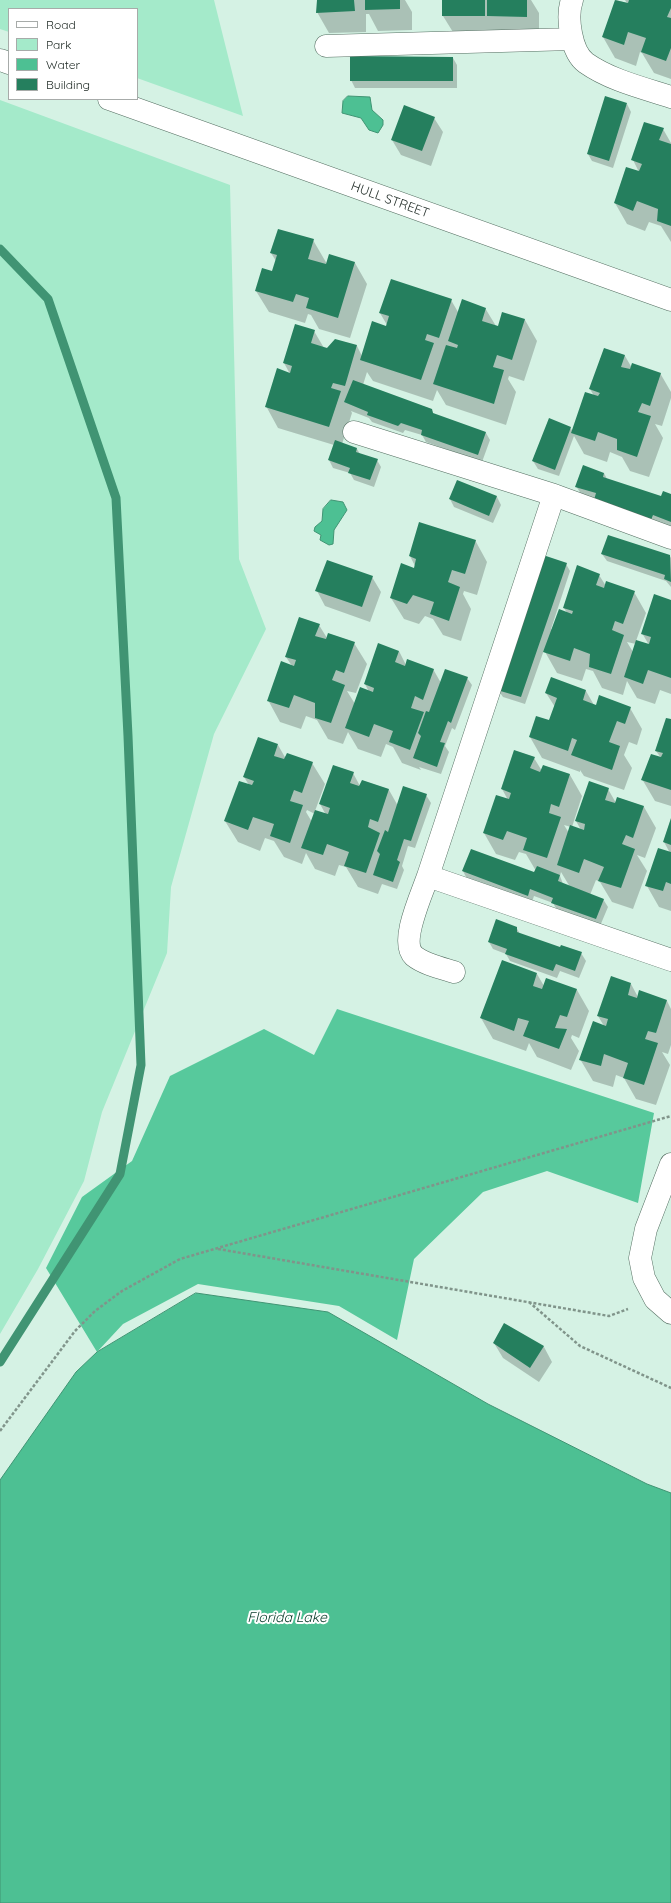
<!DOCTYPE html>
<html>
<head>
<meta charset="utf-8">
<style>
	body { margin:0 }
	#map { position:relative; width:671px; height:1903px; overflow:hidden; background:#d5f2e4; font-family:Quicksand,sans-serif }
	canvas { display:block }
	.legend { position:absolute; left:8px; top:8px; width:130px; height:92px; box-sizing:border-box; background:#fff; border:1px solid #a7aba9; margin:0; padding:5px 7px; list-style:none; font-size:12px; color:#232e29 }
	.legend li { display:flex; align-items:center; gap:8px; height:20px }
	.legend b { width:20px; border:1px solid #a7aba9 }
</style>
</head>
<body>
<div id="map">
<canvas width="671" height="1903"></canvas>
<ul class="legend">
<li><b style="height:5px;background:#fff"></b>Road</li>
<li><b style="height:11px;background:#a4eaca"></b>Park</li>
<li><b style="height:11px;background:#4dc093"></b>Water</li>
<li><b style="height:11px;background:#257f5e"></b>Building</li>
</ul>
</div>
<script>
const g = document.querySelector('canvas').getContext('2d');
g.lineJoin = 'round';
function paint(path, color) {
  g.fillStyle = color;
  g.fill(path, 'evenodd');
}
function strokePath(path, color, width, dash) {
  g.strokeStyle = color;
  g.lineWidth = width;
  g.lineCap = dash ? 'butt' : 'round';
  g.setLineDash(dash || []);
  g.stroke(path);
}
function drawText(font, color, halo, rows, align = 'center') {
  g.font = font + ' Quicksand,sans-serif';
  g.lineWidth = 4;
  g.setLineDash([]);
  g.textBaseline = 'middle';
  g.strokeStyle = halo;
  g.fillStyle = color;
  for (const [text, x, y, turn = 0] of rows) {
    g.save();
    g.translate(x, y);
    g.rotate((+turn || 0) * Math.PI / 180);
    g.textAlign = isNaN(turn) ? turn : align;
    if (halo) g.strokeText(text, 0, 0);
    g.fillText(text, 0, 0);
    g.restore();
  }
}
paint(new Path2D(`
	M0 0H214L243 116 137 78V9H9V32L0 29Z
	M0 100 230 185 239 559 266 629 214 734 171 887 167 953 102 1112 84 1181 38 1269 0 1334Z`), '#a4eaca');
paint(new Path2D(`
	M337 1009 654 1113 638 1203 547 1171 483 1192 414 1259 397 1340 339 1306 198 1284 123 1324 97 1352 46 1268 82 1197 132 1161 170 1076 264 1029 314 1055Z`), '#57c99c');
const water = new Path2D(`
	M348 96 370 97 372 110 383 120V125L378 133 369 130 361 118 342 113 343 101Z
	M331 500 343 502 347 510 334 530 333 544 329 545 320 540 321 535 314 531 315 527 322 521 323 509Z
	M196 1293 328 1312 488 1404 647 1484 671 1493V1903H0V1480L76 1372 97 1352Z`);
paint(water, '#4dc093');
strokePath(water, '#409473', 1);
paint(new Path2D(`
	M318 0H405L412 12V30L378 31 369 14H366V32L329 33 317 12Z
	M443 0H531L539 13V37H456L443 16Z
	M616 0 627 3 625 0H671V79L654 73 642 53 640 52 636 66 615 58 603 37Z
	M453 58 457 65V88H355L351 80Z
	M627 104 631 112 613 168 592 161 588 154Z
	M434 118 443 132 431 166 401 155 392 140Z
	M663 129 671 143V242L661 226 649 222 645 231 627 224 615 203 639 172 633 160Z
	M313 240 327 264 330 255 355 263 367 284 350 338 319 329 311 315 308 314 305 323 269 312 256 291 272 272 276 261 271 253Z
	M451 300 458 312 485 308 496 326 499 327 503 313 525 320 537 341 524 381 509 376 508 379 516 392 506 425 446 405 437 390 433 401 373 381 367 372 363 385 431 409 434 415 486 433 490 440 482 462 426 442 422 435 405 430 403 433 372 422 369 418 351 411 352 413 342 444 357 449 360 454 377 460 381 467 374 487 354 480 350 473 333 468 329 460 334 445 278 428 266 406 290 374 284 363 314 331 324 348 357 346 362 356 386 327 387 325 380 313Z
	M604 349 625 356 632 368 660 373 671 392V398L662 426 655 424 663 438 649 477 630 471 622 457 610 452 607 462 584 454 574 436 559 476 538 469 533 461 570 428 573 431 594 396 590 389Z
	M604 473 607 479 661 498 671 495V527L581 494 576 486Z
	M457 481 497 497 501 505 493 523 454 507 450 499Z
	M475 540 487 562 477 595 464 591 463 594 471 609 461 641 443 635 433 619 425 616 419 624 404 619 391 598 415 569V566L410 556Z
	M602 554 669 555 671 558V587L666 581 607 561Z
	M566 564 570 571 551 629 553 630 567 613 564 608 599 575 606 586 634 592 646 613 636 641 649 645 642 633 671 601V694L660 690 655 704 637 698 627 681 623 695 602 688 593 671 586 669 582 681 557 673 544 650 525 704 503 697 498 690ZM627 642 636 644 633 652Z
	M372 577 381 592 370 622 325 606 317 591Z
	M319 625 327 638 354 643 367 664 356 693 347 691 355 704 369 692 365 684 399 651 406 665 433 669 441 683 467 678 472 685 455 730 452 728 445 746 449 752 441 774 419 767 421 770 402 763 393 747 386 744 381 757 358 749 348 732 343 744 328 739 317 720 306 716 301 729 280 722 268 700 292 666 286 657Z
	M586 691 594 705 630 708 642 729 637 745 629 742 624 755 632 768 624 790 584 776 580 770V772L542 758 530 737 549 721 555 707 546 693Z
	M671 720V806L655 801 642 779 661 758 656 751Z
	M278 745 286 759 312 763 325 784 315 811 326 815 320 804 353 773 360 786 362 781 389 790 398 806 426 795 431 803 415 848 408 846 402 866 404 870 397 889 382 884 378 894 358 887 346 867 339 865 335 876 315 869 306 853 302 864 284 857 274 841 265 838 260 851 238 842 225 821 249 785 244 777ZM307 810 315 814 312 822 306 812Z
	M534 758 542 771 543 766 570 775 582 796 572 827 581 830 576 821 608 789 616 803 618 798 644 807 656 828 645 858 637 855 647 871 633 909 612 902 600 882 596 880 590 895 603 899 608 907 600 926 557 910 553 903 534 896 532 902 467 879 463 871 535 874 536 871 526 854 519 852 515 860 496 854 484 833 508 800 502 789ZM564 825 571 827 569 833ZM561 872 570 887 563 884 560 876Z
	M671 821V911L659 907 647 886 670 853 664 842Z
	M516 927 520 934 561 948 581 953 586 961 579 978 560 971 557 978 510 961 506 954 493 949 489 942Z
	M537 974 544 986 546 979 577 990 589 1011 579 1038 572 1035 571 1038 579 1051 571 1070 537 1057 529 1043 526 1051 493 1039 481 1018Z
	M631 984 638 997 667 1001 671 1009V1045L668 1054 662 1052 670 1065 656 1105 636 1099 624 1078 616 1075 613 1087 593 1081 580 1059 604 1026 598 1016Z
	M505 1324 544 1347 552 1362 539 1382 503 1358 494 1343Z`), '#0003');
strokePath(new Path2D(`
	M0 249 48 299 116 498 128 736 141 1065 120 1174 0 1362`), '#409473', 9);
paint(new Path2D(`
	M317 0H354L355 11 316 13Z
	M365 0H400V9L365 10Z
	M442 0H485V16H442Z
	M487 0H527V17L487 16Z
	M615 0 628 3 629 0H671V8L667 17 671 18V48L666 61 641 52 646 38 628 32 624 45 602 37Z
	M350 56 453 57V81H350Z
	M605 96 627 103 609 161 587 154Z
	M404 105 435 117 422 151 391 140Z
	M644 122 664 128 659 140 671 144V226L657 221 658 209 637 201 633 211 614 203 626 167 639 171 642 164 631 160Z
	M278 229 314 239 308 259 326 264 329 254 355 262 338 318 306 308 309 298 296 294 293 302 255 291 262 268 272 271 277 255 270 253Z
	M391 279 452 299 439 338 427 334 425 340 434 343 421 380 360 360 372 321 386 326 389 316 379 313Z
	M462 299 486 308 482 321 498 326 502 312 525 319 512 360 497 355 493 367 504 370 494 404 433 384 446 345 457 348 458 345 448 341Z
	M295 324 315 330 311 343 327 348 335 339 357 345 345 386 333 383 331 388 341 391 329 427 265 407 277 368 290 373 292 366 283 363Z
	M604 348 625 355 621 367 630 369 632 363 661 373 650 406 642 403 638 412 651 416 637 457 617 450V439L598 432 595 441 571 433 585 392 598 396 600 393 589 389Z
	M353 380 432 409 433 413 486 432 478 455 421 435 422 430 401 423 398 426 367 415 368 412 344 402Z
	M549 418 571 427 555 470 532 461Z
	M335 440 357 448 356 452 378 459 370 480 348 473 350 468 328 460Z
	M583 465 604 473 603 477 661 496 663 491 671 494V522L653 515 651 520 594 500 596 493 575 487Z
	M457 480 497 496 489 516 449 499Z
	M419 522 476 540 465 574 452 570 448 582 460 587 449 621 430 614 434 602 413 595 407 604 390 598 401 563 414 568 416 559 409 556Z
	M608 535 670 555 671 582 664 579 665 575 601 554Z
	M543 555 567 563 521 697 497 690Z
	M327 560 373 576 362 607 315 591Z
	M577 565 600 574 596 585 604 588 606 581 635 591 623 624 615 621 612 630 624 635 611 674 589 667 590 654 574 648 570 661 543 652 559 609 572 614 573 611 563 608Z
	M654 594 671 600V678L648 670 643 684 624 677 636 640 649 644 651 637 641 634Z
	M299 617 320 624 315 636 326 639 328 633 355 642 344 673 336 670 332 680 345 685 331 723 315 718V703L294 695 289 708 267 701 281 661 294 666 296 660 285 657Z
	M378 643 399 651 395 662 405 666 407 659 434 669 423 700 415 696 411 708 424 712 410 750 389 742 393 731 374 724 369 737 345 728 360 687 373 692 374 688 364 684Z
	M445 669 468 677 451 723 448 721 440 742 445 743 437 767 413 758 421 736 418 733 426 711 429 712Z
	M551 677 586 690 583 700 596 705 599 695 631 707 625 724 617 721 609 742 620 746 612 770 571 755 577 740 572 738 568 751 529 737 536 716 549 720 557 698 545 693Z
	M666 718 671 719V790L641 780 651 754 661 757 663 753 655 751Z
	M258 737 278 744 274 756 284 759 287 753 313 762 302 793 294 790 290 801 303 805 290 843 270 836 274 824 253 817 248 830 224 821 239 781 252 785 254 781 243 777Z
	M514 750 535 757 530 768 540 772 543 765 570 774 559 807 551 804 549 813 561 817 547 858 523 850 527 838 507 831 503 840 483 833 496 795 509 799 511 793 501 789Z
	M333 765 354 772 350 783 359 786 362 780 389 789 378 822 370 819 368 827 380 833 366 873 344 866 349 852 327 844 323 855 301 848 315 810 328 814 330 808 319 804Z
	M589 781 609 788 605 800 615 803 617 797 644 806 633 838 626 835 622 844 635 849 621 888 598 881 604 867 584 859 579 873 557 865 570 825 584 830 585 824 575 821Z
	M403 786 427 794 411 841 404 839 397 860 400 862 393 882 373 875 380 854 377 851 385 830 388 832Z
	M671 818V845L663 842Z
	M658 848 671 852V884L666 882 663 891 645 886Z
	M471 849 534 872 537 866 560 875 558 881 604 899 596 919 551 903 553 898 530 889 528 896 462 871Z
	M496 919 517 927V932L560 947 561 945 582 952 575 971 556 964 553 971 505 954 507 949 488 942Z
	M502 960 537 973 533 986 542 989 546 978 577 989 567 1017 560 1015 555 1028 567 1029 559 1049 523 1036 529 1021 518 1018 514 1031 480 1018Z
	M611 976 631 983 628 995 637 998 639 990 667 1000 656 1033 648 1031 645 1039 658 1043 644 1085 623 1078 628 1063 604 1054 601 1066 579 1060 593 1021 606 1026 608 1019 597 1016Z
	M504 1323 544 1346 530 1368 493 1343Z`), '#257f5e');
const street = new Path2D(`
	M572 0C566 17 571 52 586 63 610 80 643 88 671 97
	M326 46 572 39
	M0 60 9 63
	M109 99 671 300
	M354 432 554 495
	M428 876 554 495 671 538
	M454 972C441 968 424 964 414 956 399 942 422 894 428 876L671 960
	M671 1164 646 1229 640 1258 644 1278 655 1299 671 1313`);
strokePath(street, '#546e61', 23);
strokePath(new Path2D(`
	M218 1249 609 1316 628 1309
	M529 1302 580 1346 671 1388
	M0 1431 75 1331 95 1311 122 1291 180 1259 671 1116`), '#80948a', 2.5, [3, 2]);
strokePath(street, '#fff', 22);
drawText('13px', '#232e29', '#fff', [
	["HULL STREET",390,200,20]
]);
drawText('italic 14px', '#053927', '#fff', [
	["Florida Lake",287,1618]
]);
</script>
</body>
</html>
